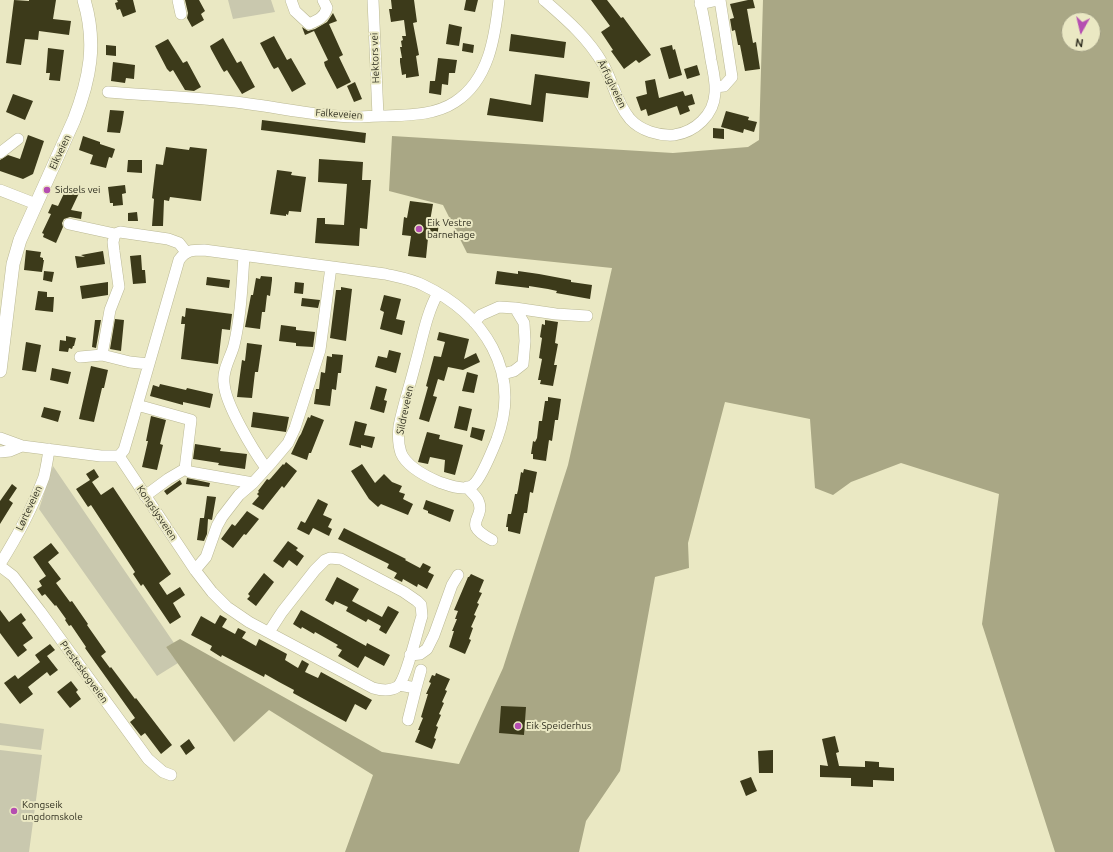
<!DOCTYPE html>
<html>
<head>
<meta charset="utf-8">
<style>
	body { margin:0 }
	#map { position:relative; width:1113px; height:852px; overflow:hidden; background:#eae8c3; font-family:Ubuntu,sans-serif }
	canvas { display:block }
	.north { position:absolute; left:1061px; top:12px; width:40px; height:40px; box-sizing:border-box; background:#eae8c3; border:1px solid #a09e82; border-radius:50%; rotate:188deg; font-size:11px; font-weight:700; line-height:16px; text-align:center; color:#313021 }
	.north::after { content:''; display:block; margin:auto; width:14px; height:18px; background:#b54db1; clip-path:polygon(50% 0,100% 100%,50% 72%,0 100%) }
</style>
</head>
<body>
<div id="map">
<canvas width="1113" height="852"></canvas>
<div class="north">N</div>
</div>
<script>
const g = document.querySelector('canvas').getContext('2d');
g.lineJoin = 'round';
function paint(path, color) {
  g.fillStyle = color;
  g.fill(path, 'evenodd');
}
function strokePath(path, color, width, dash) {
  g.strokeStyle = color;
  g.lineWidth = width;
  g.lineCap = dash ? 'butt' : 'round';
  g.setLineDash(dash || []);
  g.stroke(path);
}
function drawText(font, color, halo, rows, align = 'center') {
  g.font = font + ' Ubuntu,sans-serif';
  g.lineWidth = 4;
  g.setLineDash([]);
  g.textBaseline = 'middle';
  g.strokeStyle = halo;
  g.fillStyle = color;
  for (const [text, x, y, turn = 0] of rows) {
    g.save();
    g.translate(x, y);
    g.rotate((+turn || 0) * Math.PI / 180);
    g.textAlign = isNaN(turn) ? turn : align;
    if (halo) g.strokeText(text, 0, 0);
    g.fillText(text, 0, 0);
    g.restore();
  }
}
paint(new Path2D(`
	M228 0H271L275 12 233 19Z
	M53 466 174 643 166 647 178 663 157 676 39 509Z
	M0 723 44 729 41 750 0 745Z
	M0 750 42 755 29 852H0Z`), '#c9c8ae');
paint(new Path2D(`
	M763 0H1113V852H1055L982 624 999 494 901 463 851 482 833 495 815 488 810 419 725 402 688 543 689 568 655 577 620 771 586 821 579 852H345L373 775 269 710 234 742 166 647 180 639 382 752 459 764 503 668 568 465 612 268 467 253 443 205 389 191 392 136 673 153 748 147 759 140ZM1069 20H1093V44H1069Z`), '#a9a785');
paint(new Path2D(`
	M14 0 29 1V0H56L53 19 71 21 69 35 39 31 38 40 25 39 21 65 6 63Z
	M117 0H133L136 12 123 17 120 9 117 10 115 3 118 2Z
	M185 0H199L205 11 201 14 204 20 192 27 187 18 188 13Z
	M391 0H414L417 22 413 23 419 55 416 56 419 76 406 78V74L402 75 400 62V58H402L400 47H402L401 41 403 40 402 36H406L404 20 391 22 389 9H392Z
	M466 0H478L475 12 464 10Z
	M591 0H607L621 18 623 17 651 55 639 63 636 60 624 69 611 51 613 50 601 32 610 26Z
	M748 0H753L755 8 747 9 753 43 756 42 760 69 745 71 740 45H738L735 30 732 31 730 19 734 18 730 4Z
	M333 13 337 21 329 24 343 55 339 57 351 82 337 89 325 66 324 62 328 60 314 31 305 35 302 27 308 31 315 29 327 22Z
	M449 24 462 27 459 46 446 44Z
	M511 34 566 42 564 58 509 51Z
	M274 36 287 60 291 58 306 84 292 92 278 67 274 69 272 66 260 43Z
	M223 38 237 63 241 61 255 87 242 94 227 70 224 72 222 69 211 49 210 46Z
	M168 39 183 63 187 61 201 87 194 91 185 90 173 70 170 72 167 69 155 46Z
	M463 43 474 45 473 53 462 51Z
	M106 45 116 46V56L106 55Z
	M672 45 673 50 675 49 682 75 669 79 660 48Z
	M48 48 64 50 60 81 49 80 50 73H46Z
	M438 58 457 60 455 73H449L448 85 442 84 441 95 429 93 430 81H435Z
	M113 62 135 65 134 79 126 78 125 83 111 81Z
	M697 65 700 75 687 79 684 69Z
	M535 74 590 82 588 98 546 93 543 122 487 115 490 98 531 105Z
	M655 79 659 98 683 91 685 96 692 94 695 104 688 106 690 111 680 115 677 106 648 116 646 109 641 111 636 97 647 94 645 81Z
	M355 82 362 99 354 102 347 86Z
	M13 94 33 101 25 120 6 112Z
	M110 110 124 111 122 124 120 133 107 132Z
	M726 111 749 117 748 120 757 122 754 132 744 129 743 133 721 127Z
	M262 120 366 133 365 143 261 130Z
	M713 128 724 129V139L713 138Z
	M28 135 44 141 33 174 23 179 0 171V160L8 155 20 159Z
	M83 136 100 142V144L115 149 112 158 109 157 106 168 90 164 93 155 79 150Z
	M166 147 189 150 190 147 207 149 201 201 170 197 169 201 164 200 163 226H152L154 199 152 198 156 164 163 165Z
	M319 159 363 162 362 180H371L367 229 360 228 359 246 315 243 317 218H325V224L344 225 347 184 318 182Z
	M128 160H142V173L127 172Z
	M277 170 292 172 291 175 306 177 301 212 289 211 288 215 286 214V216L270 214Z
	M68 185 80 191 71 210 82 212 81 219 70 217 64 219 62 223 63 227 56 243 43 237 44 234 42 233 51 214 48 213 52 204 58 206Z
	M125 185 126 193 122 194 123 205 113 206V203H110L108 187Z
	M410 201 433 204 430 221 439 222 437 239 428 238 426 258 408 256 411 236 402 235 404 217 407 218Z
	M137 212 138 221H128V213Z
	M26 250 41 252 40 257 43 258V260H44L42 272 24 270Z
	M103 251 105 264 77 268 75 256 85 257 81 255Z
	M141 255 142 270H145L146 283 133 284 130 256Z
	M44 271 54 272 52 282 43 280Z
	M497 271 518 274V271L539 274 571 280V282L592 285 590 299 556 293 557 291 548 289 529 286V288L495 284Z
	M261 276 272 277V280L270 296 267 295 265 312H262L260 329 245 327 251 295H253L256 278 260 279Z
	M207 277 230 280 229 288 206 285Z
	M108 282V295L82 299 80 286Z
	M295 282 304 283 303 294 294 293Z
	M341 287 352 289 346 341 330 338 336 290H341Z
	M38 291 47 292V297H54L53 312 35 310Z
	M384 295 401 299 396 319 405 321 402 335 380 329 384 312 380 310Z
	M302 298 320 300 318 308 301 306Z
	M186 308 232 314 230 330 222 329 218 364 181 359 185 324H181L182 316 185 317Z
	M115 319 124 320 121 351 110 349Z
	M95 320H101L96 348 92 347Z
	M545 320 558 322 555 343 558 344 554 365H557L553 386 540 384 541 380H538L542 359 539 358 542 338 540 337 542 324 545 325Z
	M281 325 296 327V330L315 332 313 347 296 346V343L279 341Z
	M439 332 469 339 464 359 476 353 480 362 463 370 448 367 444 381 438 379 433 396 437 397 429 422 419 419 428 387 426 386 434 356 441 357 445 342 437 340Z
	M66 336 76 338 74 346H73L72 349 69 348 68 352 59 351 60 340 66 341Z
	M26 342 41 345 36 372 22 370Z
	M247 343 262 345 258 372H255L252 398 237 397 242 360 245 361Z
	M389 350 401 353 396 373 375 367 378 356 387 358Z
	M332 354 343 355 341 373H338L336 390 332 389 330 406 314 404 316 389H319L321 372 325 373 327 356 332 357Z
	M91 366 108 370 104 388H102L94 422 79 419Z
	M52 368 71 372 68 384 50 380Z
	M467 372 478 375 474 393 462 391Z
	M160 384 186 390 187 388 213 394 210 408 183 402V405L150 396 153 385 159 387Z
	M376 386 387 389 384 400 387 401 384 413 370 409Z
	M548 397 561 399 558 420H555L552 441 549 440 546 461 533 459V454H531L533 441 535 442 537 438 539 421H542L545 401H548Z
	M459 406 472 409 467 431 454 428Z
	M44 407 61 411 58 422 41 417Z
	M253 412 289 417 286 432 251 427Z
	M311 415 324 420 311 453H309L307 460 291 454 299 437 301 434 308 417 310 418Z
	M151 416 166 420 160 444 163 445 157 470 142 467 148 441H146Z
	M355 421 367 424 364 435 375 437 372 448 361 445V448L349 445Z
	M472 427 485 430 482 441 470 437Z
	M427 432 440 435 439 439 463 445 455 475 444 472 445 460 430 457 428 464 418 462Z
	M195 444 221 448 220 451 247 454 245 469 218 465 219 463 193 459Z
	M286 462 297 471 284 488 282 486 263 510 252 504 259 496 257 494 259 492 258 491 267 479 269 480 271 478 283 464 284 465Z
	M362 464 375 483 384 474 392 482 402 486 399 492 405 494 403 499 413 504 408 515 381 504 378 507 369 499 351 471Z
	M94 469 99 477 92 482 101 495 113 487 171 574 159 583 167 595 180 587 185 595 173 603 181 617 170 624 143 584 141 586 133 574 135 572 91 505 88 507 76 489 90 480 86 474Z
	M524 469 537 472 533 493 530 492 527 513H524L520 534 508 531V527H506L508 514H511L512 510 515 494H517L518 490 521 472 523 473Z
	M187 478 210 483 209 487 186 484Z
	M180 480 182 484 167 495 164 491Z
	M12 484 17 488 9 500 13 503 0 524V501Z
	M207 496 216 497 212 520 208 519 207 534 204 541 197 540 200 518H204Z
	M318 499 328 504 323 515 332 519 328 527 332 529 329 536 313 528 309 535 297 529 301 521 305 523Z
	M426 500 454 510 450 522 428 513V511L423 509Z
	M247 511 259 519 246 535 244 534 233 548 221 539 232 524 235 526Z
	M344 528 406 559 405 560 420 568 423 563 431 567 428 572 434 575 427 589 418 584 417 587 403 579 402 582 394 578 397 573 387 568 389 564 338 539Z
	M288 541 298 548 296 550 304 556 297 566 289 560 283 568 273 561Z
	M51 543 59 553 48 562 61 579 56 583 70 602 72 601 88 624 87 625 106 652 101 656 110 668 111 667 135 699 136 698 172 745 161 754 145 733 141 736 130 722 135 718 85 648 86 647 71 625 69 626 65 620 66 619 56 605 55 606 45 594 42 596 37 589 42 586 39 581 46 576 33 557Z
	M264 573 274 582 256 606 247 599 250 596 248 594Z
	M471 574 484 580 479 592 482 593 477 603 479 604 474 615 476 616 471 627 473 628 469 639 471 640 465 654 449 647 454 631H452L457 619H455L458 611 454 610 468 577H469Z
	M337 577 359 589 352 601 382 617 388 606 399 612 386 634 379 630 381 626 368 619 366 622 346 611 348 607 335 601 333 605 325 600Z
	M0 610 9 622 21 613 26 620 22 623 33 638 23 645 27 650 18 657 0 633Z
	M301 610 366 646 367 643 390 655 384 666 365 656 358 668 338 656 342 650 336 647 338 645 315 632 314 634 302 627 301 629 293 624Z
	M220 615 227 619 222 627 235 634 238 628 246 632 242 638 256 646 259 639 287 654 285 660 298 668 302 660 309 664 305 672 318 678 321 672 372 700 366 710 355 704 346 722 293 693 294 690 279 682 265 674 264 677 222 655 221 657 210 650 212 646 191 635 201 616 215 624Z
	M50 644 55 650 47 656 58 670 50 676 47 672 28 687 33 694 20 704 4 683 15 675 18 679 40 662 35 655Z
	M436 673 450 679 445 690 447 691 442 702 444 703 439 714 441 715 436 726 438 727 434 738 436 739 432 749 415 742 420 730H418L423 718 421 717 428 694H426L431 683 429 682 432 675 435 676Z
	M71 681 78 690 76 692 81 699 70 708 57 692Z
	M501 706 526 707 524 735 499 733Z
	M835 736 839 752 836 753 839 766 865 767V761L879 762V767L894 768V781L873 780V787L851 786V778L820 777V765L828 766 822 739Z
	M189 739 195 748 186 755 180 746Z
	M773 750V773H759L758 751Z
	M751 777 757 791 746 796 740 781Z`), '#3c3a1a');
const minor = new Path2D(`
	M178 0 181 14
	M291 0 295 11 309 24C318 20 324 18 327 8L323 0
	M373 0 378 116
	M544 0C567 20 588 38 603 64 613 82 617 104 630 119 641 131 659 136 674 135 695 132 714 115 715 93 716 82 713 70 711 60 708 40 704 20 700 0
	M700 4 718 0
	M715 87 724 86 732 77 720 0
	M108 92C147 95 186 97 225 101 269 105 311 116 354 117 364 117 373 116 382 116 406 115 434 116 455 102 489 80 495 37 499 0
	M0 153 18 139
	M0 190 36 204
	M69 224 115 234 120 232 168 239 179 243 186 252
	M244 256C242 285 241 316 234 345 231 357 222 370 224 383 225 404 253 450 266 468
	M515 308 556 314 587 316
	M474 322 481 315 499 307 515 308 524 323 525 341 523 364 514 371 503 374
	M102 355 110 310 119 287 114 251 113 242 115 234
	M80 357 102 355 130 362 149 364
	M137 405 191 420 185 469 190 472 253 483
	M0 438 22 446 101 456H119
	M0 452 10 451 22 446
	M119 456 124 450 132 423 179 260C186 250 192 250 204 250L385 274C398 277 411 279 423 285 484 314 522 371 497 439 493 449 481 479 473 485 465 492 448 485 439 482 425 476 407 467 401 453 398 444 398 435 399 426 403 406 410 385 415 365 422 341 426 314 438 293
	M119 456 195 570 212 592 227 607 249 622 373 688C380 690 389 692 397 687 406 681 418 628 422 616L421 605 417 601 404 592 341 559 330 558 325 560 315 570 282 612 269 632
	M467 487C470 491 475 495 478 500 487 520 459 522 492 540
	M145 496 168 479 185 469
	M0 564C17 537 33 507 44 477 46 468 48 458 49 449
	M0 566 13 576 40 611 148 759 163 772 171 775
	M195 570 206 557 217 526 222 517 239 495 253 483 272 462 288 443 295 428 320 350 331 267
	M410 655 420 654 427 649 434 635 452 585 458 575
	M399 685 416 688 408 720
	M416 688 421 670`);
const major = new Path2D(`
	M0 371 13 264 20 240 74 120C90 79 97 43 84 0`);
strokePath(minor, '#bab894', 12);
strokePath(major, '#bab894', 14);
strokePath(minor, '#fff', 11);
strokePath(major, '#fff', 13);
for (const [x, y, r, color] of [
	[47,190,4,"#b54db1"],
	[419,229,4,"#b54db1"],
	[518,726,4,"#b54db1"],
	[14,811,4,"#b54db1"]
]) {
  const dot = new Path2D();
  dot.arc(x, y, r, 0, 2 * Math.PI);
  g.fillStyle = color;
  g.fill(dot);
  strokePath(dot, '#eae8c3', 1.5);
}
drawText('10px', '#313021', '#eae8c3', [
	["Hektors vei",375,58,-92],
	["Årfuglveien",612,84,64],
	["Falkeveien",339,114,4],
	["Eikveien",60,152,-65],
	["Sildreveien",405,410,-78],
	["Lørteveien",29,508,-65],
	["Kongslysveien",157,513,56],
	["Presteskogveien",84,672,54]
]);
drawText('10px', '#313021', '#eae8c3', [
	["Sidsels vei",55,190],
	["Eik Vestre",427,223],
	["barnehage",427,235],
	["Eik Speiderhus",526,726],
	["Kongseik",22,805],
	["ungdomskole",22,817]
], 'left');
</script>
</body>
</html>
